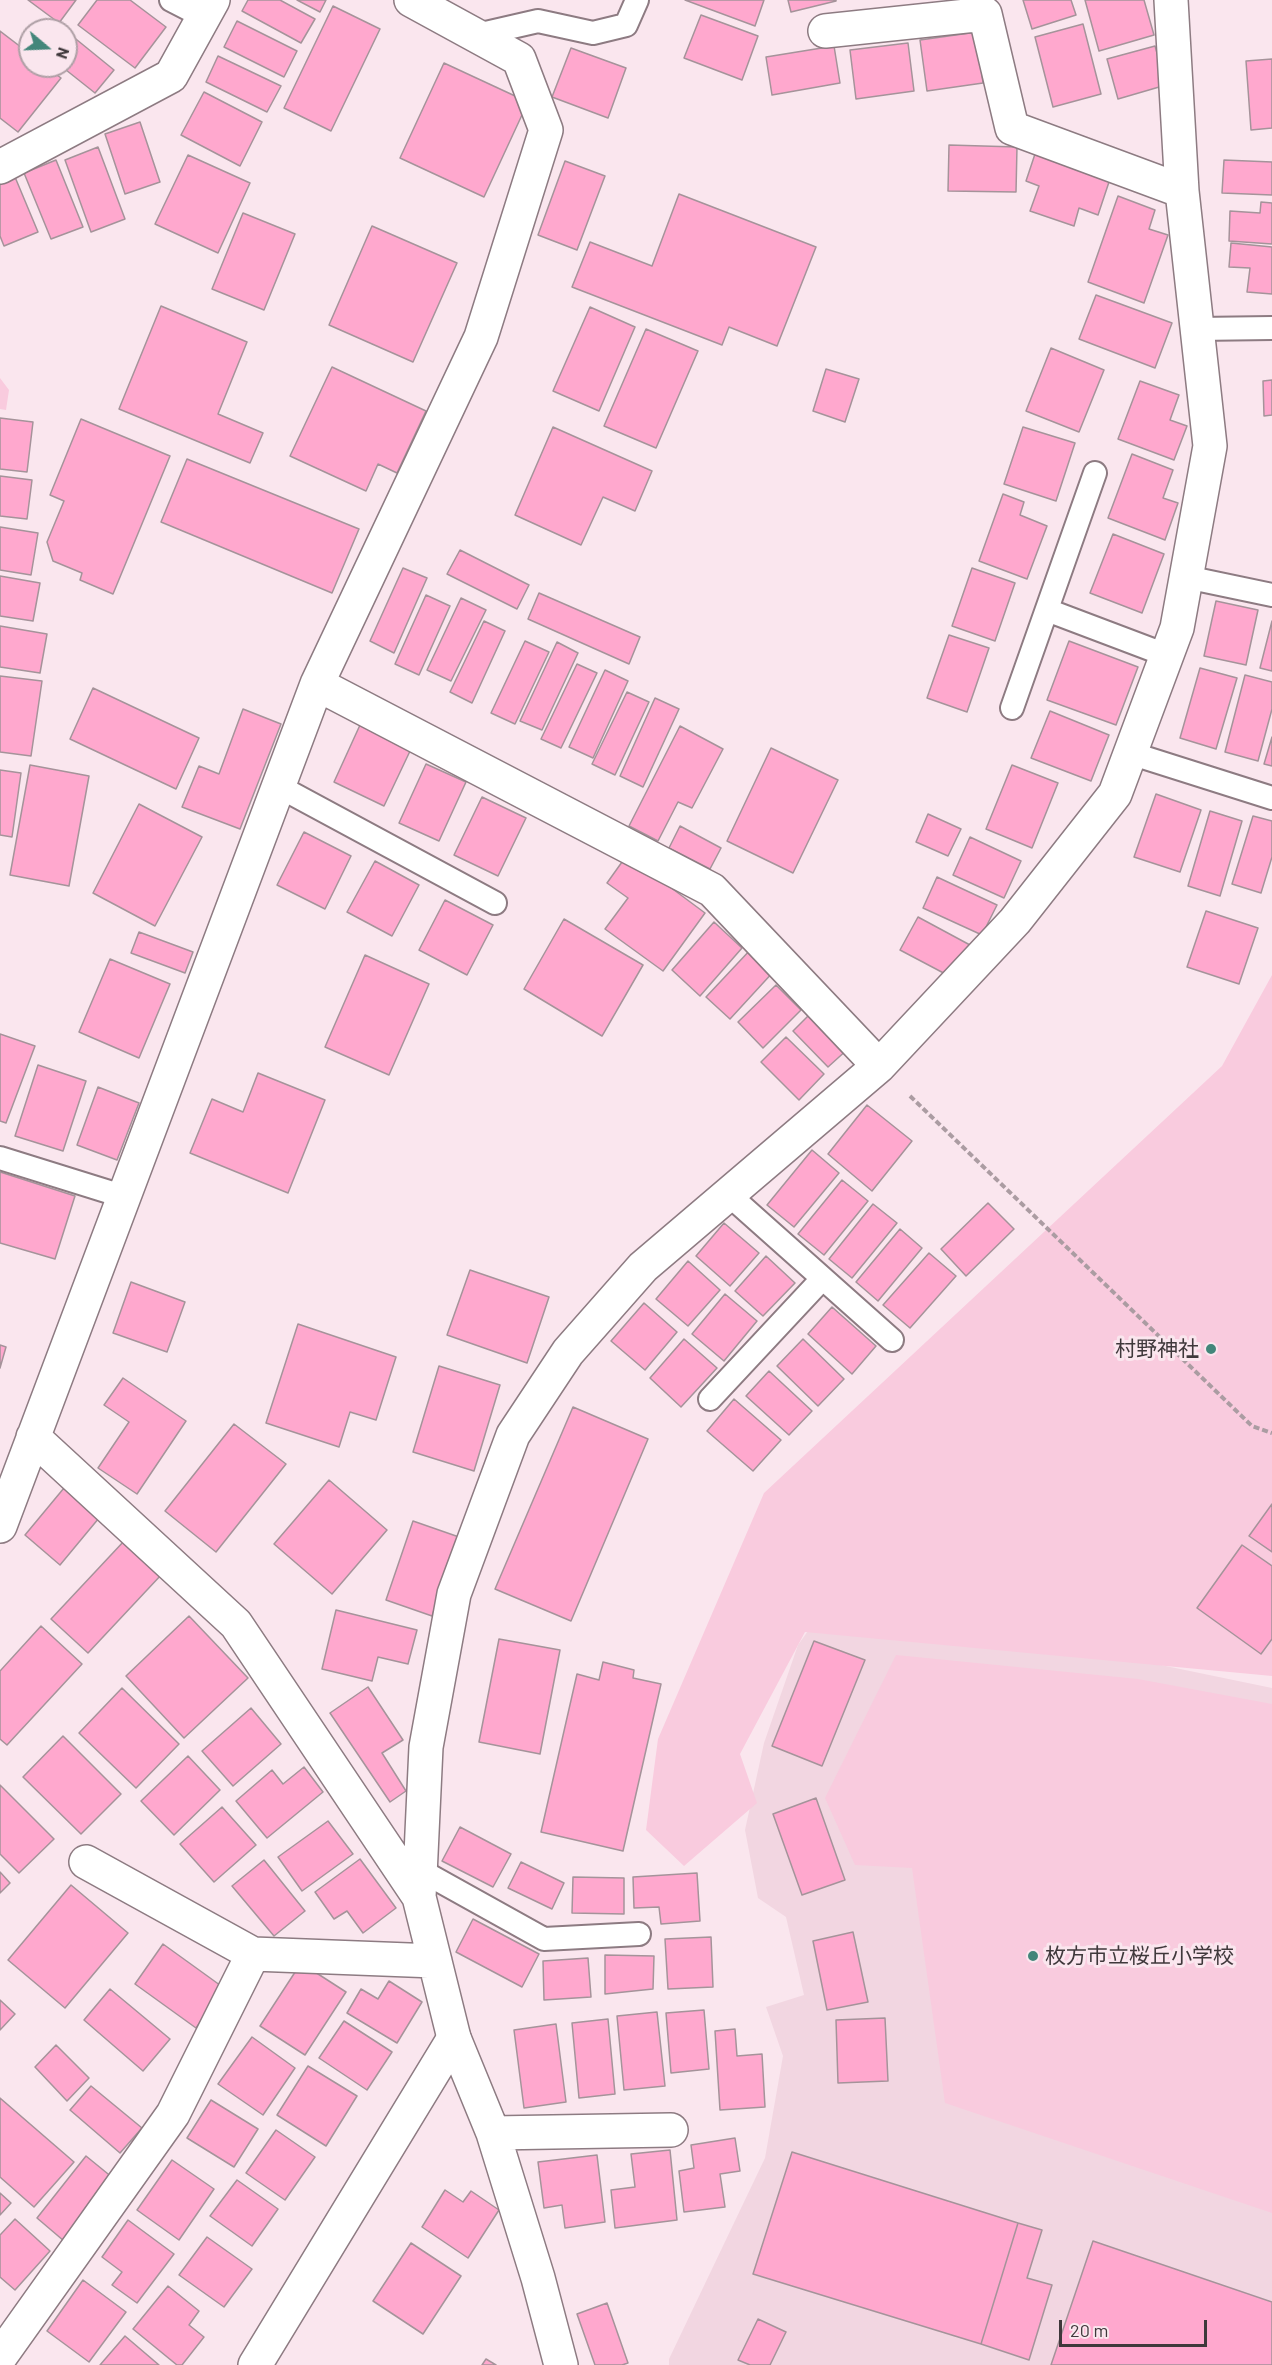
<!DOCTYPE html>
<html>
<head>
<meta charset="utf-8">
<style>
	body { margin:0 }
	#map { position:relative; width:1272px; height:2365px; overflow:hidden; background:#fae6ee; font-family:Barlow,sans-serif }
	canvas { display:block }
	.north { position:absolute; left:18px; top:18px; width:60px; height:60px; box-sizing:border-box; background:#fae6ee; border:2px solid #afa0a6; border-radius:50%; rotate:109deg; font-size:16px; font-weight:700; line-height:24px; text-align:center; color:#3f383b }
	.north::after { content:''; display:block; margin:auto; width:21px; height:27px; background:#43867a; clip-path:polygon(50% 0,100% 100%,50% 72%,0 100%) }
	.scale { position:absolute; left:1059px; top:2320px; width:148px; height:27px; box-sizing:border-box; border:3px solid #3f383b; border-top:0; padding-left:8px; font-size:18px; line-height:21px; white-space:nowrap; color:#3f383b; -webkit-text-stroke:4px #fae6ee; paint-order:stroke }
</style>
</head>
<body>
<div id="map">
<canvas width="1272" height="2365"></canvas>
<div class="north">N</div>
<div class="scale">20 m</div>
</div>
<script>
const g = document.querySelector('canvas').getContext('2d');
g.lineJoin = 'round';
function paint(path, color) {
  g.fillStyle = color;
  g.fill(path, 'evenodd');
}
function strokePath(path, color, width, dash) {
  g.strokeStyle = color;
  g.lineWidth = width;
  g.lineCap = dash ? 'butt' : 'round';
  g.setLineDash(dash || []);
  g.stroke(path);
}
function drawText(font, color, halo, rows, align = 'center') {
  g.font = font + ' Barlow,"Noto Sans JP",sans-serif';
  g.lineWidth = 6;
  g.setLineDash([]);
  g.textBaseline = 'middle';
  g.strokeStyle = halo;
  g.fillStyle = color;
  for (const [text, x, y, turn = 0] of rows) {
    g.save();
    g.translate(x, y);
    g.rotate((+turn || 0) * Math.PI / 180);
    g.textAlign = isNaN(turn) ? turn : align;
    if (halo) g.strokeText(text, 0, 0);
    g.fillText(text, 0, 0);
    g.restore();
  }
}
paint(new Path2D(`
	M832 1597 1272 1688V2365H669V2359L765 2158 783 2056 766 2007 804 1995 786 1917 758 1898 745 1830 764 1743 798 1645Z`), '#f2d6e1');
paint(new Path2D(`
	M0 378 9 390 6 410 0 409Z
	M1272 975V1676L805 1632 740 1754 757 1803 684 1866 646 1830 658 1739 764 1493 1222 1066Z
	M896 1655 1138 1679 1272 1704V2213L945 2103 912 1868 855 1865 825 1798Z`), '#f9cbde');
const building = new Path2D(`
	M28 0H76L59 23Z
	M97 0H130L166 27 135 68 78 25Z
	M248 0H280L315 19 301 43 242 11Z
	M297 0H326L320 12Z
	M685 0H764L755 26Z
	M788 0H836V1L791 12Z
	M1023 0H1071L1076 15 1032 29Z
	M1085 0H1144L1154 35 1099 51Z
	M333 6 380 29 331 131 284 108Z
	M701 15 758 36 742 80 684 58Z
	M237 21 297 51 284 77 224 47Z
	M1083 24 1101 94 1053 107 1035 37Z
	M0 31 30 54V66H45L61 78 18 132 0 118Z
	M66 31 114 70 95 93 61 66H66Z
	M977 32 983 83 927 91 920 40Z
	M908 43 914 91 856 99 850 50Z
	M834 46 840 83 772 95 766 57Z
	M1155 46 1166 85 1118 99 1107 59Z
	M571 48 626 68 608 118 552 97Z
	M218 56 281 86 267 112 206 82Z
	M1272 59V128L1251 130 1246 61Z
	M444 63 528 102 484 197 400 158Z
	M204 92 262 122 240 166 181 135Z
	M140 122 160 182 125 194 105 134Z
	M949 145 1017 147 1016 192 948 191Z
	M98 147 125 219 91 232 65 160Z
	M1035 154 1110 179 1098 215 1079 208 1074 226 1030 211 1039 186 1026 181Z
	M188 155 250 183 218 253 155 224Z
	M56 160 83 227 51 239 24 173Z
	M1224 160 1272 162V195L1222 193Z
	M565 161 605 176 577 250 538 235Z
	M15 177 38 232 4 246 0 236V183Z
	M679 194 816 247 777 346 729 327 722 345 572 287 590 242 652 266Z
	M1118 196 1155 210 1149 229 1168 235 1144 303 1088 282Z
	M1261 202 1272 203V244L1229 241 1230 211 1260 213Z
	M243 213 295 234 264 310 212 289Z
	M372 226 457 263 413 362 329 325Z
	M1231 243 1272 247V294L1247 292 1250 268 1229 267Z
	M1096 295 1172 323 1155 368 1079 339Z
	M161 306 247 342 218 414 263 433 250 463 119 409Z
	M590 307 635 327 599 411 553 391Z
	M646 329 698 351 656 448 604 426Z
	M1051 348 1104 370 1079 432 1026 411Z
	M332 367 426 411 397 473 378 464 366 491 290 456Z
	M826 369 859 379 845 422 813 411Z
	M1272 380V415L1264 416 1263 381Z
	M1140 381 1179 395 1170 420 1187 426 1174 460 1118 439Z
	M0 418 33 422 27 472 0 469Z
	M81 419 170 456 113 594 80 580 82 573 53 561 47 542 64 501 50 495Z
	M553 427 652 471 635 511 603 497 581 545 515 515Z
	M1023 427 1075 443 1056 501 1004 484Z
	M1132 454 1173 470 1163 498 1178 503 1165 540 1108 518Z
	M187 459 359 529 332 593 161 522Z
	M0 476 32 480 27 519 0 516Z
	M1003 494 1024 502 1020 515 1047 526 1027 579 979 561Z
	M0 527 38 533 31 575 0 570Z
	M1113 534 1164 554 1142 613 1090 593Z
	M460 550 529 585 517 609 447 574Z
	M403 568 427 578 394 653 370 641Z
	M972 568 1015 583 995 641 952 626Z
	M0 576 40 583 33 621 0 616Z
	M539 593 640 637 629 664 528 619Z
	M426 595 450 606 419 675 395 664Z
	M461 598 486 610 451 681 427 670Z
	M1216 601 1258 610 1246 665 1204 656Z
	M484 621 505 631 472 703 450 692Z
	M1272 621V671L1260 668Z
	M0 626 47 634 40 673 0 667Z
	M949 635 989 648 967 712 927 698Z
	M525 641 549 652 515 724 491 713Z
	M1069 641 1138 667 1116 725 1047 700Z
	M557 642 578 653 542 730 520 721Z
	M577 664 597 673 561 748 541 739Z
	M1200 668 1237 678 1216 749 1180 738Z
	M605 670 628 681 593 758 569 747Z
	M1245 675 1272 682V709L1258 761 1225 752Z
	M0 676 42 681 31 756 0 752Z
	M93 688 199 738 176 789 70 739Z
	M627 692 649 702 615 775 592 764Z
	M655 698 679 709 643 787 620 776Z
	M243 709 281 724 240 829 182 807 199 766 219 774Z
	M1050 711 1109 735 1091 781 1031 758Z
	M360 725 411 749 384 806 334 782Z
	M680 726 723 749 692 808 678 802 658 841 629 826Z
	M1272 737V766L1264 764Z
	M771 748 838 780 793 873 727 841Z
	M426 764 466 782 439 841 399 823Z
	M30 765 89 776 69 886 10 875Z
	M1012 765 1058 783 1032 848 986 829Z
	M0 770 21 773 12 837 0 835Z
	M1156 794 1201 810 1180 872 1134 857Z
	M482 797 526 818 498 876 454 855Z
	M139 804 202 837 155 926 93 893Z
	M1210 811 1242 821 1220 896 1188 886Z
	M928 814 961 829 948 856 916 842Z
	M1253 816 1272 821V857L1261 893 1232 884Z
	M680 826 721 848 710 869 669 848Z
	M304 832 351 856 325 909 277 885Z
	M970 837 1021 861 1004 898 953 875Z
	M627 855 705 913 663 971 605 929 628 898 607 883Z
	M375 861 419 885 392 936 347 912Z
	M937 877 997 905 982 935 923 908Z
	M445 900 493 925 467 975 419 950Z
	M1206 911 1258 928 1239 984 1187 967Z
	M918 917 970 945 953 978 900 950Z
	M564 919 643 965 602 1036 524 989Z
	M714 922 742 948 700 996 672 970Z
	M139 932 193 952 185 973 131 953Z
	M752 948 775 970 730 1019 706 997Z
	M365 955 429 984 389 1075 325 1047Z
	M110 959 170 984 139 1058 79 1032Z
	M776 985 801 1010 763 1048 738 1022Z
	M813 1011 849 1048 828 1067 793 1031Z
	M0 1034 35 1046 6 1123 0 1121Z
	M786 1037 824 1074 799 1100 761 1062Z
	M38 1065 86 1081 63 1151 15 1136Z
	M258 1073 325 1100 288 1193 190 1153 212 1099 243 1112Z
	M98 1087 139 1103 117 1160 77 1145Z
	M867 1105 912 1141 872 1191 828 1154Z
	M812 1150 839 1173 794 1227 767 1205Z
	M0 1172 75 1196 55 1259 0 1243Z
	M842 1180 868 1201 824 1255 798 1234Z
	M988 1203 1014 1229 966 1276 941 1249Z
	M873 1204 897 1223 852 1278 829 1259Z
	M724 1223 759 1253 730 1286 696 1256Z
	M900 1229 922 1248 878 1301 856 1282Z
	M929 1253 956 1276 910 1328 883 1305Z
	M766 1256 795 1283 763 1316 735 1291Z
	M688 1261 720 1290 688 1326 656 1299Z
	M470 1270 549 1297 527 1363 447 1335Z
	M131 1282 185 1302 167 1352 113 1333Z
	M725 1294 757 1321 724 1361 692 1334Z
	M644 1303 677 1332 645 1370 611 1341Z
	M832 1307 876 1346 852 1374 808 1334Z
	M298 1324 396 1357 376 1420 350 1412 339 1447 266 1423Z
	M684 1339 717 1368 681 1407 650 1378Z
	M803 1339 844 1379 818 1406 777 1366Z
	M0 1345 6 1347 0 1368Z
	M439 1366 500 1385 474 1471 413 1452Z
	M769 1371 812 1411 789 1435 746 1396Z
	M123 1378 186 1421 137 1494 98 1468 129 1422 104 1405Z
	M734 1399 781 1440 753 1471 707 1431Z
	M573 1407 648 1439 571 1621 495 1589Z
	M234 1424 286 1464 216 1552 165 1511Z
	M329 1480 387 1530 332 1594 274 1544Z
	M64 1488 99 1518 60 1565 25 1535Z
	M1272 1504V1552L1249 1536Z
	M413 1521 459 1537 432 1616 386 1600Z
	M125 1540 162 1574 88 1653 51 1619Z
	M1242 1545 1272 1566V1639L1261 1654 1197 1608Z
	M336 1610 417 1630 408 1664 378 1657 372 1681 322 1669Z
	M189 1616 248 1678 184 1738 126 1676Z
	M41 1626 82 1664 7 1745 0 1739V1671Z
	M499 1639 560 1650 540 1754 479 1742Z
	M814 1641 865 1660 822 1766 772 1746Z
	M603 1662 634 1670 633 1678 661 1684 623 1851 541 1832 577 1674 599 1680Z
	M368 1687 403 1740 382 1753 406 1791 390 1802 330 1713Z
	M122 1688 179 1744 136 1788 79 1733Z
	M251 1708 281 1744 233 1786 202 1751Z
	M63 1736 121 1794 81 1834 23 1777Z
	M188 1756 220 1790 174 1835 141 1801Z
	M304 1767 323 1792 267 1838 236 1801 272 1770 283 1784Z
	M0 1785 54 1839 19 1873 0 1854Z
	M816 1798 845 1880 802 1895 773 1814Z
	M222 1807 256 1845 214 1882 180 1844Z
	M328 1821 353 1854 302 1891 278 1857Z
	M460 1827 511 1854 493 1887 442 1861Z
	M360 1859 396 1908 363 1933 347 1911 334 1919 315 1892Z
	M264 1860 305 1911 274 1936 232 1886Z
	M521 1862 564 1883 552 1909 508 1888Z
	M0 1872 10 1883 0 1893Z
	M697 1873 700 1921 661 1924 659 1907 634 1908 633 1877Z
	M573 1877 624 1878V1914L572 1913Z
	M71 1885 128 1933 65 2008 8 1960Z
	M473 1919 539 1954 522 1987 456 1952Z
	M853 1932 868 2002 827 2010 813 1941Z
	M711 1937 713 1987 668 1989 665 1939Z
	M163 1944 224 1988 196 2028 135 1984Z
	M605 1955 654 1956 653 1989 605 1994Z
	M588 1958 591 1997 544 2000 543 1961Z
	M301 1963 346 1992 305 2055 260 2026Z
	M389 1981 422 2002 397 2043 347 2013 361 1989 378 1999Z
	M110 1989 170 2039 143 2071 84 2020Z
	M0 2000 15 2014 0 2030Z
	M704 2010 709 2069 671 2073 666 2013Z
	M657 2012 665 2086 624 2090 617 2016Z
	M885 2018 888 2081 838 2083 836 2020Z
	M608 2019 615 2094 579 2098 572 2023Z
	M344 2021 392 2052 367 2090 319 2058Z
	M556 2024 566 2102 524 2108 514 2030Z
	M735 2029 737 2056 762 2054 765 2107 720 2110 715 2031Z
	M252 2037 295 2068 263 2115 218 2084Z
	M56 2045 89 2078 67 2101 35 2067Z
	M308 2066 357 2096 326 2146 277 2115Z
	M91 2086 142 2128 120 2153 70 2110Z
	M0 2098 74 2162 34 2207 0 2177Z
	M211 2100 258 2129 234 2167 187 2138Z
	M276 2130 315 2157 285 2200 246 2173Z
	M735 2138 740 2171 720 2174 725 2207 684 2212 679 2171 694 2168 691 2145Z
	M670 2150 677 2220 615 2228 611 2190 635 2187 631 2154Z
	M792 2152 1018 2223 981 2344 753 2274Z
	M597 2155 605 2222 565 2228 562 2205 544 2208 538 2162Z
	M86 2156 113 2178 64 2241 37 2218Z
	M172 2160 214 2189 179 2240 137 2210Z
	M237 2180 278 2209 252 2246 210 2216Z
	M445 2190 463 2202 471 2191 499 2210 468 2258 422 2227Z
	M0 2193 11 2203 0 2215Z
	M15 2219 50 2251 15 2290 0 2277V2235Z
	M128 2220 174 2254 137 2303 112 2285 122 2272 102 2257Z
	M1018 2223 1042 2230 1027 2278 1052 2285 1029 2360 981 2344Z
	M207 2237 252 2269 224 2307 179 2275Z
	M1093 2241 1272 2302V2365H1051Z
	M411 2243 461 2276 423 2334 373 2301Z
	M83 2280 126 2312 89 2362 47 2331Z
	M168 2286 199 2311 189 2325 204 2337 182 2365H177L133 2329Z
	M607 2303 628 2363 622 2365H595L577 2314Z
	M758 2319 786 2332 770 2365H750L738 2360Z
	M125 2336 159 2365H100Z
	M486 2359 496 2365H482Z`);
paint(building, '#ffa8ce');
strokePath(building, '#a5939a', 1.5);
const lane = new Path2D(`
	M171 0 204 17
	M477 35 538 21 593 33 626 25 637 0
	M1197 329 1272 328
	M1186 577 1272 595
	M1047 610 1166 655
	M1012 708 1095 473
	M1130 753 1272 798
	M278 786 495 903
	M0 1158 122 1196
	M728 1194 892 1340
	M710 1399 822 1279
	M420 1870 544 1939 639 1934`);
const street = new Path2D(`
	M825 31 985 14 1012 128 1182 191
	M0 167 171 76 213 0
	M317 684 712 890 879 1066
	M33 1437 236 1624 419 1897
	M0 1526 317 684 481 337 546 130 519 59 411 0
	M86 1862 253 1954
	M493 2133 671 2130
	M0 2357 173 2114 253 1954 435 1961
	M561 2365 538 2278 493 2133 454 2038 419 1897 426 1747 454 1594 513 1435 568 1352 643 1267 879 1066 1015 921 1115 794 1177 628 1210 446 1182 191 1171 0`);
const secondary = new Path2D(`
	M255 2365 454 2038`);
strokePath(lane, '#8d7b82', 26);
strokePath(street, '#8d7b82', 36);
strokePath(secondary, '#8d7b82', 36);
strokePath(new Path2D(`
	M910 1096 1252 1426 1272 1433`), '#ab9ca2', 4, [6, 3]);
strokePath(lane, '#fff', 22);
strokePath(street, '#fff', 33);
strokePath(secondary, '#fff', 33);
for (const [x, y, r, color] of [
	[1211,1349,6,"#43867a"],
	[1033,1956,6,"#43867a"]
]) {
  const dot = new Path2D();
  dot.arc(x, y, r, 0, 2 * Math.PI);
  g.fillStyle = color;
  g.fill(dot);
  strokePath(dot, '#fae6ee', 2);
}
drawText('21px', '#3f383b', '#fae6ee', [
	["村野神社",1199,1349],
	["枚方市立桜丘小学校",1045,1956,"left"]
], 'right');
</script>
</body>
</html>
